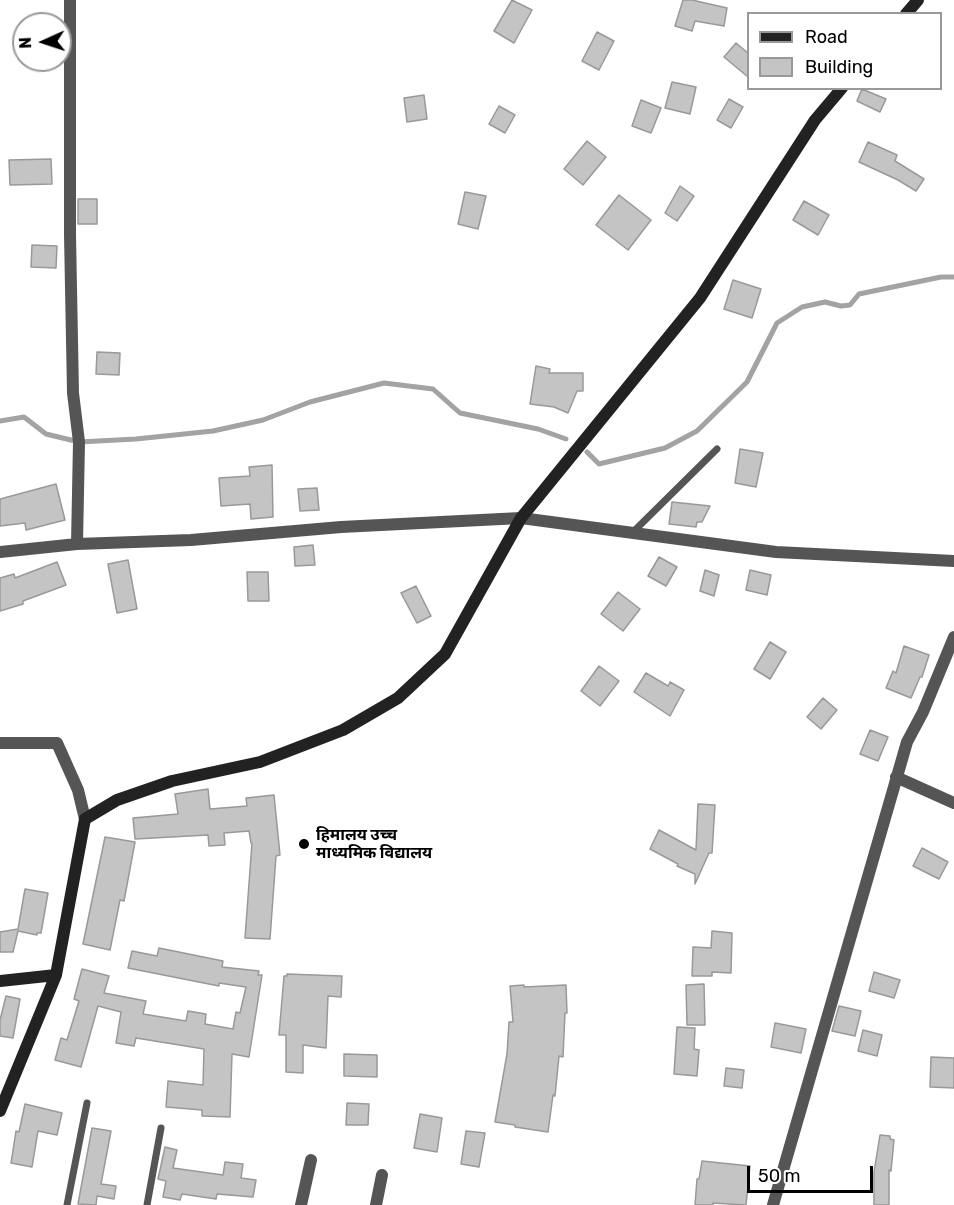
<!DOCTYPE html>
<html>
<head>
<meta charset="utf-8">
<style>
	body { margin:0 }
	#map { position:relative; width:954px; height:1205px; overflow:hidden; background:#fff; font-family:Rubik,sans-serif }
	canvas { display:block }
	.legend { position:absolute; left:747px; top:12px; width:195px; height:78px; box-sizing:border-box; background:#fff; border:2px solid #999; margin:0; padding:8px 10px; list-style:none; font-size:18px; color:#000 }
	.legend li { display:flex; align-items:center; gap:12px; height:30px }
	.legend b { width:30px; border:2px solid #999 }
	.north { position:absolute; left:12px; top:12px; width:60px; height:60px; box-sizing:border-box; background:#fff; border:2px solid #999; border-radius:50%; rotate:267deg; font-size:16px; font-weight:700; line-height:24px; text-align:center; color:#000 }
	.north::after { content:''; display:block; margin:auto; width:21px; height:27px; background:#000; clip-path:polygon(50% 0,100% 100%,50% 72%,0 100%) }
	.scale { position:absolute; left:747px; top:1166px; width:126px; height:27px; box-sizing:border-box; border:3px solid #000; border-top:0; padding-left:8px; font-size:18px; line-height:21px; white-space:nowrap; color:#000; -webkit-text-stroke:4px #fff; paint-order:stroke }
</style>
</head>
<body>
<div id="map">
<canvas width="954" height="1205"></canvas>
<ul class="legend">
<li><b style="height:8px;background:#222"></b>Road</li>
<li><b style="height:16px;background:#c4c4c4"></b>Building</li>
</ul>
<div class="north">N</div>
<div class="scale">50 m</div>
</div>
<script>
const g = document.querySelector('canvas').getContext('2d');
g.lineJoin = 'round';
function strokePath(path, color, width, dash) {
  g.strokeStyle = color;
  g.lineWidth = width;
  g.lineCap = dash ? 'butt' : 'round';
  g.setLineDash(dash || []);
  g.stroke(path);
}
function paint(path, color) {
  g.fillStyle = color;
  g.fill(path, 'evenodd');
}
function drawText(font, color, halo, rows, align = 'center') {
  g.font = font + ' Rubik,"Noto Sans Devanagari",sans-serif';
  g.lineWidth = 4.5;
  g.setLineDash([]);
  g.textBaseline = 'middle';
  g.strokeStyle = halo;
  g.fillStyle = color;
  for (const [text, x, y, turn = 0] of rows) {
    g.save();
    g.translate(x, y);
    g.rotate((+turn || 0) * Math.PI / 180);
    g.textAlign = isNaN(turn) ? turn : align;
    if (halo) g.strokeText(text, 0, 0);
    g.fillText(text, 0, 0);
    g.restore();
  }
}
strokePath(new Path2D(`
	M0 421 24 417 46 434 79 442 136 439 213 431 263 420 310 402 384 383 433 389 460 413 538 429 566 439
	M587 452 599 464 665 448 697 431 747 382 777 323 802 307 825 302 841 306 850 305 859 294 941 277H954`), '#a3a3a3', 5);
const building = new Path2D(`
	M512 0 532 10 514 43 494 31Z
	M683 0H692L727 8 724 26 695 21 692 31 675 26Z
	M597 32 614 41 599 70 582 61Z
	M736 43 748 53V77L724 57Z
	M672 82 696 87 690 114 665 108Z
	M862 89 886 99 880 112 857 101Z
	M424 95 427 119 407 122 404 98Z
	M729 99 743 107 731 128 717 120Z
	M641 100 661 108 651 133 632 126Z
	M499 106 515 115 505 133 489 124Z
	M587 141 606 157 583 185 564 169Z
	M868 142 897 155 895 161 924 179 916 191 898 180 859 162Z
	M51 159 52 184 10 185 9 160Z
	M680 186 694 196 677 221 665 213Z
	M465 192 486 196 478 229 458 224Z
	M619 195 651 220 628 250 596 225Z
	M78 199H97V224H78Z
	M804 201 829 215 818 235 793 220Z
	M32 245 57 246 56 268 31 267Z
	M733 280 761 289 752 318 724 309Z
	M97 352 120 353 119 375 96 374Z
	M536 366 550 369 549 373H583V391H577L568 413 554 407 530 404Z
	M740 449 763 453 756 487 735 483Z
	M272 465 273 517 251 519 250 504 221 506 219 478 250 476 249 467Z
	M56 484 65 520 26 530 25 523 0 526V499Z
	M317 488 319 510 300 511 298 489Z
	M672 502 710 506 702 522H697L696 527 669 524Z
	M313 545 315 565 295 566 294 547Z
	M659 557 677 567 666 586 648 576Z
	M128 560 137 609 117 613 108 564Z
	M57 562 66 585 23 601V604L0 611V578L14 574 15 578Z
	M705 570 719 575 714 596 700 591Z
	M750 570 771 575 767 595 746 590Z
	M247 572H268L269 601H248Z
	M416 586 431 616 417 623 401 593Z
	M618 592 640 609 623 631 601 614Z
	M770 642 786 652 770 679 754 669Z
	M904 646 929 655 922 677H920L911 698 886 688 893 671 896 673Z
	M599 666 619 681 600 706 581 691Z
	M646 673 668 686 670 682 684 690 670 716 634 692Z
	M823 698 837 710 821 729 807 717Z
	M870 730 888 737 878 761 860 754Z
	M208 789 210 809 247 806 246 798 274 795 280 855 276 856 270 939 245 938 252 843H251L249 831 224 833 225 845 209 846 208 835 135 839 133 818 178 814 175 794Z
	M698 804 715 805 712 853H709L695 884V874L677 866 678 864 650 849 659 830 696 850Z
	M105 837 135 842 124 901 120 900 110 950 83 944Z
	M922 848 948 862 939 879 913 866Z
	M25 889 48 893 41 933H37V935L18 931 13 952H0V932L18 929Z
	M712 931 732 933 731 973 712 972V976H692L693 947 711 948Z
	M159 948 223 961 222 967 259 971 258 975H262L249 1057 232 1054 230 1117 202 1116V1110L166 1107 168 1081 203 1085 204 1049 136 1038 134 1046 116 1043 121 1012 98 1006 81 1067 55 1060 61 1038 67 1040 79 1001 74 999 82 969 109 976 104 993 146 1001 143 1014 186 1021 188 1011 206 1014 205 1024 233 1029 236 1012 240 1013 246 987 219 983V986L128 968 132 951 157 956Z
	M874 972 900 980 894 998 869 991Z
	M287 974 342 976 341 997 328 996 326 1048 303 1045V1073L286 1072V1035H279L284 976H287Z
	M704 984 705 1025H687L686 985Z
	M524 985V987L566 985 567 1013H565L563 1057 559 1056 555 1096 553 1095 548 1132 515 1127V1125L495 1122 507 1054 509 1022H513L510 986Z
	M6 996 20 999 13 1038 0 1036V1020Z
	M839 1006 861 1011 855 1036 832 1031Z
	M775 1023 806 1029 801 1053 771 1047Z
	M677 1027 695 1028 694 1049 699 1050 697 1076 674 1074Z
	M863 1030 882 1035 877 1056 858 1051Z
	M344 1054 377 1055V1077L344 1076Z
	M931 1057 954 1058V1088L930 1087Z
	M726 1068 744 1070 742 1088 724 1086Z
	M347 1103 369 1104 368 1125H346Z
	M25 1104 62 1113 57 1135 38 1131 32 1167 11 1163 16 1131 19 1132Z
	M420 1114 442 1118 437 1152 414 1148Z
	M92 1128 111 1131 101 1184 116 1186 114 1199 97 1196 96 1205 78 1204Z
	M466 1131 485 1133 479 1167 461 1164Z
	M880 1135 890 1136V1139L894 1140 891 1171 889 1170V1205H874V1172Z
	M165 1147 177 1150 173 1168 223 1175 225 1162 243 1164 241 1178 256 1180 253 1197 217 1194 216 1199 182 1194 180 1200 163 1197 166 1181 158 1179Z
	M702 1161 750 1166 746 1205 713 1203V1205H695L697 1179H699Z`);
paint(building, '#c4c4c4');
strokePath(building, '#999', 1.5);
strokePath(new Path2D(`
	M631 534 717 449
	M67 1205 87 1103
	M147 1205 161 1128`), '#555', 7);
strokePath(new Path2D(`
	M70 0V235L73 393 79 442 77 544
	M0 552 77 544 191 540 341 527 521 518 776 552 954 561
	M0 743H57L78 790 85 819
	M896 777 954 803
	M301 1205 311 1160
	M376 1205 382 1175
	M773 1205 907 742 923 712 954 637`), '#555', 12);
strokePath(new Path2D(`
	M906 14 918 0
	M0 981 56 975
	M0 1111 56 975 85 819 117 800 172 781 260 762 343 730 398 698 445 654 521 518 700 298 815 120 842 88`), '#222', 12);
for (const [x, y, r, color] of [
	[304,844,6,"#000"]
]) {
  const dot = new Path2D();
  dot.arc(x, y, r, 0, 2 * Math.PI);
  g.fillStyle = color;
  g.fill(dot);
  strokePath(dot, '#fff', 2);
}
drawText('bold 16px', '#000', '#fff', [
	["हिमालय उच्च",316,835],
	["माध्यमिक विद्यालय",316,853]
], 'left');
</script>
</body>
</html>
